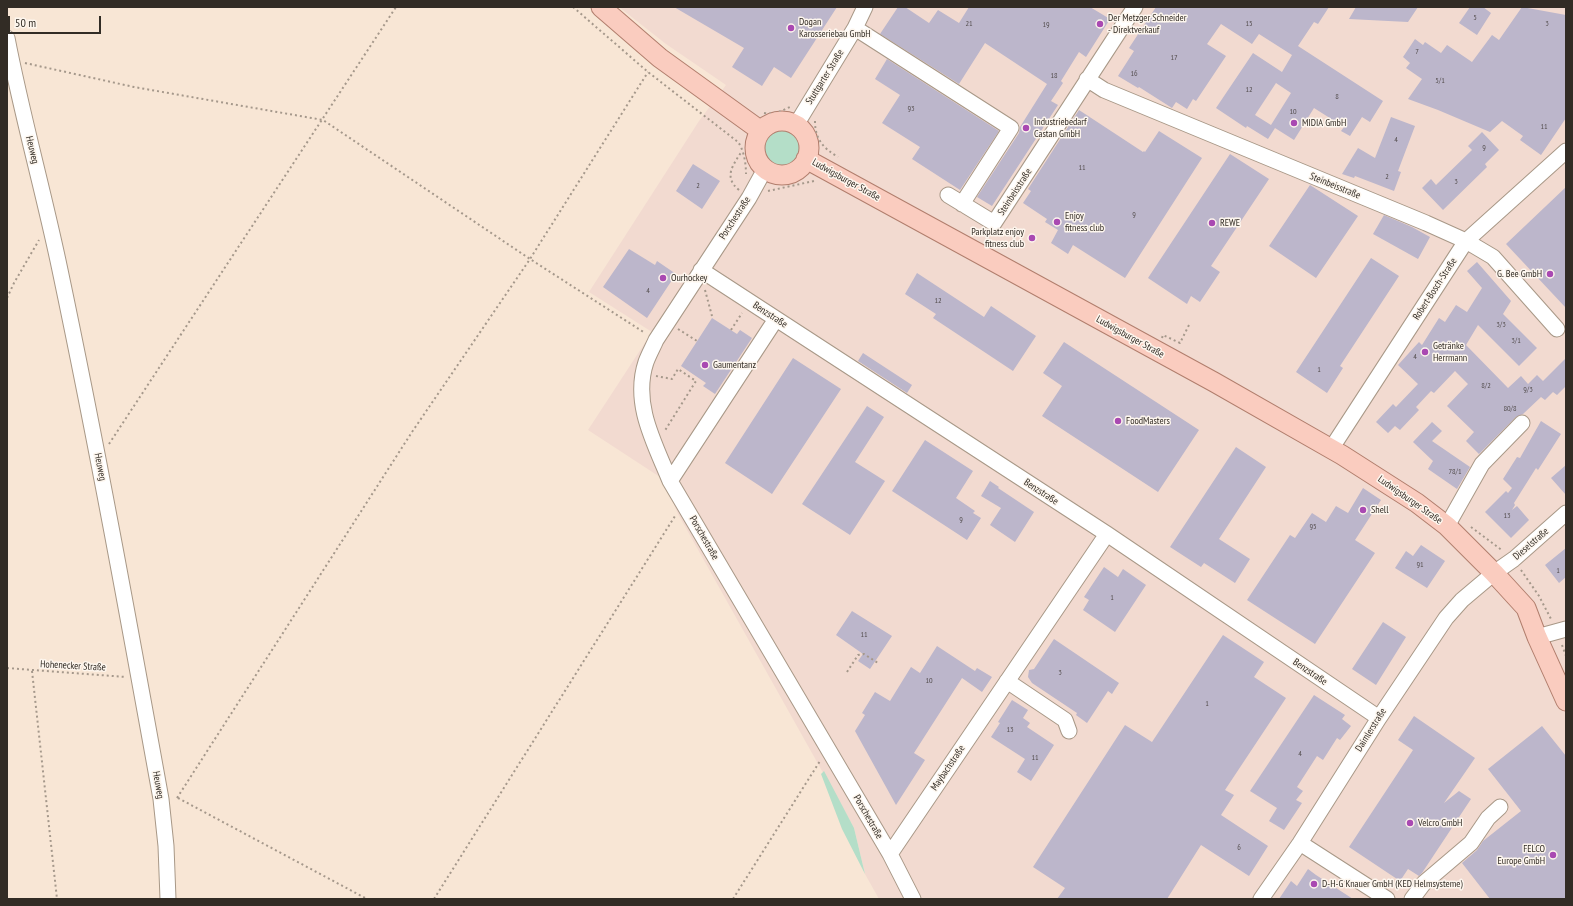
<!DOCTYPE html>
<html>
<head>
<meta charset="utf-8">
<style>
	body { margin:0 }
	#map { position:relative; width:1573px; height:906px; overflow:hidden; background:#f8e6d5; font-family:"PT Sans Narrow",sans-serif }
	canvas { display:block }
	.frame { position:absolute; inset:0; border:8px solid #322c25; pointer-events:none }
	.scale { position:absolute; left:8px; top:16px; width:93px; height:18px; box-sizing:border-box; border:2px solid #322c25; border-top:0; padding-left:5px; font-size:12px; line-height:14px; white-space:nowrap; color:#322c25; -webkit-text-stroke:3px #fdf6ee; paint-order:stroke }
</style>
</head>
<body>
<div id="map">
<canvas width="1573" height="906"></canvas>
<div class="frame"></div>
<div class="scale">50 m</div>
</div>
<script>
const g = document.querySelector('canvas').getContext('2d');
g.lineJoin = 'round';
function paint(path, color) {
  g.fillStyle = color;
  g.fill(path, 'evenodd');
}
function strokePath(path, color, width, dash) {
  g.strokeStyle = color;
  g.lineWidth = width;
  g.lineCap = dash ? 'butt' : 'round';
  g.setLineDash(dash || []);
  g.stroke(path);
}
function drawText(font, color, halo, rows, align = 'center') {
  g.font = font + ' "PT Sans Narrow",sans-serif';
  g.lineWidth = 3;
  g.setLineDash([]);
  g.textBaseline = 'middle';
  g.strokeStyle = halo;
  g.fillStyle = color;
  for (const [text, x, y, turn = 0] of rows) {
    g.save();
    g.translate(x, y);
    g.rotate((+turn || 0) * Math.PI / 180);
    g.textAlign = isNaN(turn) ? turn : align;
    if (halo) g.strokeText(text, 0, 0);
    g.fillText(text, 0, 0);
    g.restore();
  }
}
paint(new Path2D(`
	M619 7H1566V899H879L865 874 854 828 678 514 663 479 588 430 652 332 589 292 699 121 726 85 666 44Z`), '#f2dad0');
paint(new Path2D(`
	M761 147a20 20 0 1 1 40 0a20 20 0 1 1-40 0Z
	M824 771 854 828 865 874 842 829 821 774Z`), '#b4dec8');
paint(new Path2D(`
	M674 7H837L791 78 774 67 762 86 732 67 744 48Z
	M898 7H905L929 23 938 10 959 23 969 7H1090L1110 19 1086 57 1079 52 1061 81 1063 83 1051 101 1058 105 992 206 977 197 1019 133 1020 127 1047 84 985 43 959 84 880 34Z
	M1156 7H1329L1318 24 1314 22 1298 46 1383 101 1370 122 1362 117 1350 136 1341 131 1344 127 1314 108 1294 140 1275 128 1268 139 1247 126 1246 128 1216 108 1253 53 1282 72 1292 55 1259 34 1252 44 1221 24 1207 44 1226 56 1196 101 1193 99 1187 109 1176 102 1172 108 1139 87 1138 88 1118 76 1134 51 1129 48ZM1276 83 1291 93 1271 125 1255 115Z
	M1356 7H1418L1408 22 1349 19Z
	M1470 7H1483L1491 13 1477 35 1459 23Z
	M1522 7 1566 15V118L1541 155 1520 140 1523 136 1502 121 1490 132 1438 110 1408 99 1422 79 1406 68 1410 63 1403 57 1415 39 1423 45 1425 42 1441 53 1447 45 1472 62 1492 35 1499 40Z
	M887 59 999 131 960 190 912 159 920 147 882 123 900 95 875 79Z
	M1079 110 1143 152 1144 151 1145 152 1159 131 1202 158 1125 278 1073 245 1068 254 1051 243 1058 230 1045 222 1047 219 1023 203 1031 191 1028 189Z
	M1391 117 1415 126 1398 171 1401 172 1394 191 1355 176 1354 178 1342 174 1358 148 1375 158Z
	M1482 132 1499 150 1485 164 1487 167 1443 210 1422 188 1431 179 1436 185 1472 150 1468 146Z
	M1230 154 1269 179 1211 266 1220 272 1200 302 1191 296 1187 304 1148 278Z
	M693 164 720 181 702 209 676 191Z
	M1310 185 1358 216 1316 278 1269 246Z
	M1566 187V308L1506 244Z
	M1384 215 1412 227 1430 237 1418 259 1373 234Z
	M629 249 655 265 657 261 676 274 647 318 603 287Z
	M1371 258 1399 276 1340 366 1343 368 1327 393 1296 372Z
	M1477 262 1511 301 1503 314 1537 348 1519 366 1478 325 1466 345 1508 388 1521 376 1528 384 1537 375 1543 381 1566 358V386L1557 395 1553 392 1545 400 1541 397 1523 414 1516 417 1479 454 1466 441 1474 432 1447 406 1468 384 1455 371 1434 393 1431 391 1416 407 1419 410 1400 430 1395 426 1388 433 1376 422 1393 404 1396 407 1418 384 1398 365 1419 342 1422 345 1439 318 1445 322 1456 305 1467 312 1482 288 1467 271Z
	M917 273 984 317 991 306 1036 336 1013 371 933 318 936 314 905 294Z
	M712 318 737 334 740 330 752 338 715 394 703 386 706 383 681 366Z
	M1064 342 1199 430 1158 492 1042 416 1062 386 1043 373Z
	M863 353 912 385 907 393 858 361Z
	M793 358 841 389 772 494 725 463Z
	M867 406 884 417 855 462 885 481 850 535 802 504Z
	M1541 421 1561 434 1538 470 1536 468 1514 503 1515 505 1512 510 1517 506 1529 520 1511 538 1485 512 1506 491 1508 493 1512 488 1503 479 1517 457 1520 458Z
	M1432 422 1442 431 1432 441 1470 467 1457 489 1428 469 1433 461 1413 442Z
	M925 440 973 471 956 498 975 511 973 513 981 518 967 540 892 491Z
	M1236 447 1266 467 1219 539 1250 559 1235 583 1204 563 1201 567 1170 547Z
	M1566 465V495L1551 478Z
	M990 481 999 487 998 488 1034 512 1015 542 990 525 1001 508 981 496Z
	M1363 488 1381 500 1355 540 1375 553 1315 644 1247 600 1290 535 1295 538 1312 513 1326 522 1336 506 1348 513Z
	M1421 545 1445 561 1427 588 1395 568 1406 551 1413 556Z
	M1566 548V577L1559 583 1545 565Z
	M1104 567 1118 577 1123 569 1146 585 1115 632 1083 610 1089 600 1084 597Z
	M852 611 892 636 870 669 858 661 863 654 836 635Z
	M1383 622 1406 637 1376 685 1352 669Z
	M1223 635 1264 662 1254 677 1286 698 1225 790 1234 795 1221 815 1268 846 1249 876 1201 845 1167 899H1057L1065 888 1033 867 1125 725 1152 742Z
	M1054 639 1119 683 1112 694 1108 691 1087 723 1076 715 1077 713 1032 683 1028 677 1029 670 1034 669Z
	M937 646 975 671 977 668 992 677 982 692 962 678 914 753 925 760 896 805 855 731 865 715 862 713 875 692 890 701 911 667 920 673Z
	M1314 695 1345 715 1342 719 1351 726 1340 740 1337 738 1323 760 1317 756 1297 787 1303 791 1296 800 1302 803 1284 830 1269 821 1277 808 1250 791Z
	M1012 700 1028 710 1023 718 1030 723 1027 727 1054 745 1031 781 1017 772 1025 759 991 737 1000 723 998 722Z
	M1414 716 1475 758 1444 803 1459 791 1471 799 1422 873 1419 876 1408 869 1400 881 1349 847 1413 750 1398 740Z
	M1542 726 1566 756V899H1490L1462 863 1477 850 1483 841 1521 811 1488 769Z
	M1308 869 1316 875 1353 899H1279L1291 881 1297 886Z`), '#bcb6cb');
const minor = new Path2D(`
	M855 28 1011 128 962 204
	M7 38C22 116 44 193 60 270 97 446 129 622 161 799L166 846 168 899
	M1087 79 1104 90 1426 223 1466 241 1493 257 1557 329
	M796 125 855 28 865 7
	M765 169 749 198 656 340C653 347 649 354 646 362 632 404 655 444 670 481L890 854 913 899
	M948 195 994 223 1135 7
	M701 270 1107 534 1379 718
	M1331 449 1466 241 1566 151
	M670 481 776 319
	M1447 526 1482 464 1522 423
	M1537 637 1566 629
	M1007 681 1065 720 1069 731
	M1300 843 1387 899
	M890 854 1107 534
	M1261 899 1300 843 1379 718 1446 618 1462 600 1494 573 1514 559 1566 513
	M1412 899 1424 883 1471 843 1488 818 1500 807`);
const major = new Path2D(`
	M601 7 660 58 761 131
	M755 148a27 27 0 1 1 54 0a27 27 0 1 1-54 0Z
	M806 159 1214 382 1342 455 1417 503 1447 526 1494 573 1526 608 1537 637 1566 701`);
strokePath(minor, '#a89887', 17);
strokePath(major, '#b17e6d', 21);
strokePath(new Path2D(`
	M573 7 648 72 738 142C744 150 746 164 746 174
	M25 63 134 87 323 120 530 259 645 333
	M764 113C776 115 783 110 792 106
	M815 121C815 139 823 148 838 157
	M739 190C723 177 733 165 742 151
	M768 191 814 181
	M705 290 712 316
	M7 298 14 283 39 240
	M678 329 697 341
	M731 330 742 313
	M1162 338 1163 335 1180 343 1190 323
	M656 376 672 379 678 369 696 381 664 432
	M109 444 396 7
	M1471 527 1503 551
	M1521 570 1539 596 1551 619
	M1562 645 1566 656
	M7 668 126 677
	M32 671 57 899
	M847 672 858 655 864 654 878 663
	M177 798 412 432 530 259 648 72
	M178 798 367 899
	M434 899 675 516
	M733 899 820 761`), '#a5988b', 2, [2, 3]);
strokePath(minor, '#fff', 15);
strokePath(major, '#faccbf', 19);
for (const [x, y, r, color] of [
	[1100,24,4,"#a949b2"],
	[791,28,4,"#a949b2"],
	[1294,123,4,"#a949b2"],
	[1026,128,4,"#a949b2"],
	[1057,222,4,"#a949b2"],
	[1212,223,4,"#a949b2"],
	[1032,238,4,"#a949b2"],
	[1550,274,4,"#a949b2"],
	[663,278,4,"#a949b2"],
	[1425,352,4,"#a949b2"],
	[705,365,4,"#a949b2"],
	[1118,421,4,"#a949b2"],
	[1363,510,4,"#a949b2"],
	[1410,823,4,"#a949b2"],
	[1553,855,4,"#a949b2"],
	[1314,884,4,"#a949b2"]
]) {
  const dot = new Path2D();
  dot.arc(x, y, r, 0, 2 * Math.PI);
  g.fillStyle = color;
  g.fill(dot);
  strokePath(dot, '#fdf6ee', 1.5);
}
drawText('8px', '#544e4e', null, [
	["5",1475,18],
	["21",969,24],
	["15",1249,24],
	["3",1547,24],
	["19",1046,25],
	["7",1417,52],
	["17",1174,58],
	["16",1134,74],
	["18",1054,76],
	["5/1",1440,81],
	["12",1249,90],
	["8",1337,97],
	["93",911,109],
	["10",1293,112],
	["11",1544,127],
	["4",1396,140],
	["9",1484,148],
	["11",1082,168],
	["2",1387,177],
	["3",1456,182],
	["2",698,186],
	["9",1134,215],
	["4",648,291],
	["12",938,301],
	["3/3",1501,325],
	["3/1",1516,341],
	["4",1415,357],
	["1",1319,370],
	["8/2",1486,386],
	["9/3",1528,390],
	["80/8",1510,409],
	["78/1",1455,472],
	["13",1507,516],
	["9",961,520],
	["95",1313,527],
	["91",1420,565],
	["1",1558,571],
	["1",1112,598],
	["11",864,635],
	["3",1060,673],
	["10",929,681],
	["1",1207,704],
	["13",1010,730],
	["4",1300,754],
	["11",1035,758],
	["6",1239,848]
]);
drawText('10px', '#322c25', '#fdf6ee', [
	["Der Metzger Schneider",1108,18],
	["- Direktverkauf",1108,30],
	["Dogan",799,22],
	["Karosseriebau GmbH",799,34],
	["Industriebedarf",1034,122],
	["Castan GmbH",1034,134],
	["MIDIA GmbH",1302,123],
	["Enjoy",1065,216],
	["fitness club",1065,228],
	["REWE",1220,223],
	["Parkplatz enjoy",1024,232,"right"],
	["fitness club",1024,244,"right"],
	["G. Bee GmbH",1542,274,"right"],
	["Ourhockey",671,278],
	["Getränke",1433,346],
	["Herrmann",1433,358],
	["Gaumentanz",713,365],
	["FoodMasters",1126,421],
	["Shell",1371,510],
	["Velcro GmbH",1418,823],
	["FELCO",1545,849,"right"],
	["Europe GmbH",1545,861,"right"],
	["D-H-G Knauer GmbH (KED Helmsysteme)",1322,884]
], 'left');
drawText('10px', '#322c25', '#fdf6ee', [
	["Stuttgarter Straße",825,77,-58],
	["Heuweg",32,150,76],
	["Ludwigsburger Straße",846,180,29],
	["Steinbeisstraße",1335,186,22],
	["Steinbeisstraße",1015,192,-57],
	["Porschestraße",735,218,-57],
	["Robert-Bosch-Straße",1435,289,-57],
	["Benzstraße",770,315,33],
	["Ludwigsburger Straße",1130,337,29],
	["Heuweg",100,467,79],
	["Benzstraße",1041,492,33],
	["Ludwigsburger Straße",1410,500,35],
	["Porschestraße",704,538,60],
	["Dieselstraße",1531,544,-41],
	["Hohenecker Straße",73,666,3],
	["Benzstraße",1310,672,34],
	["Daimlerstraße",1371,730,-58],
	["Maybachstraße",948,768,-56],
	["Heuweg",158,785,80],
	["Porschestraße",868,817,60]
]);
</script>
</body>
</html>
